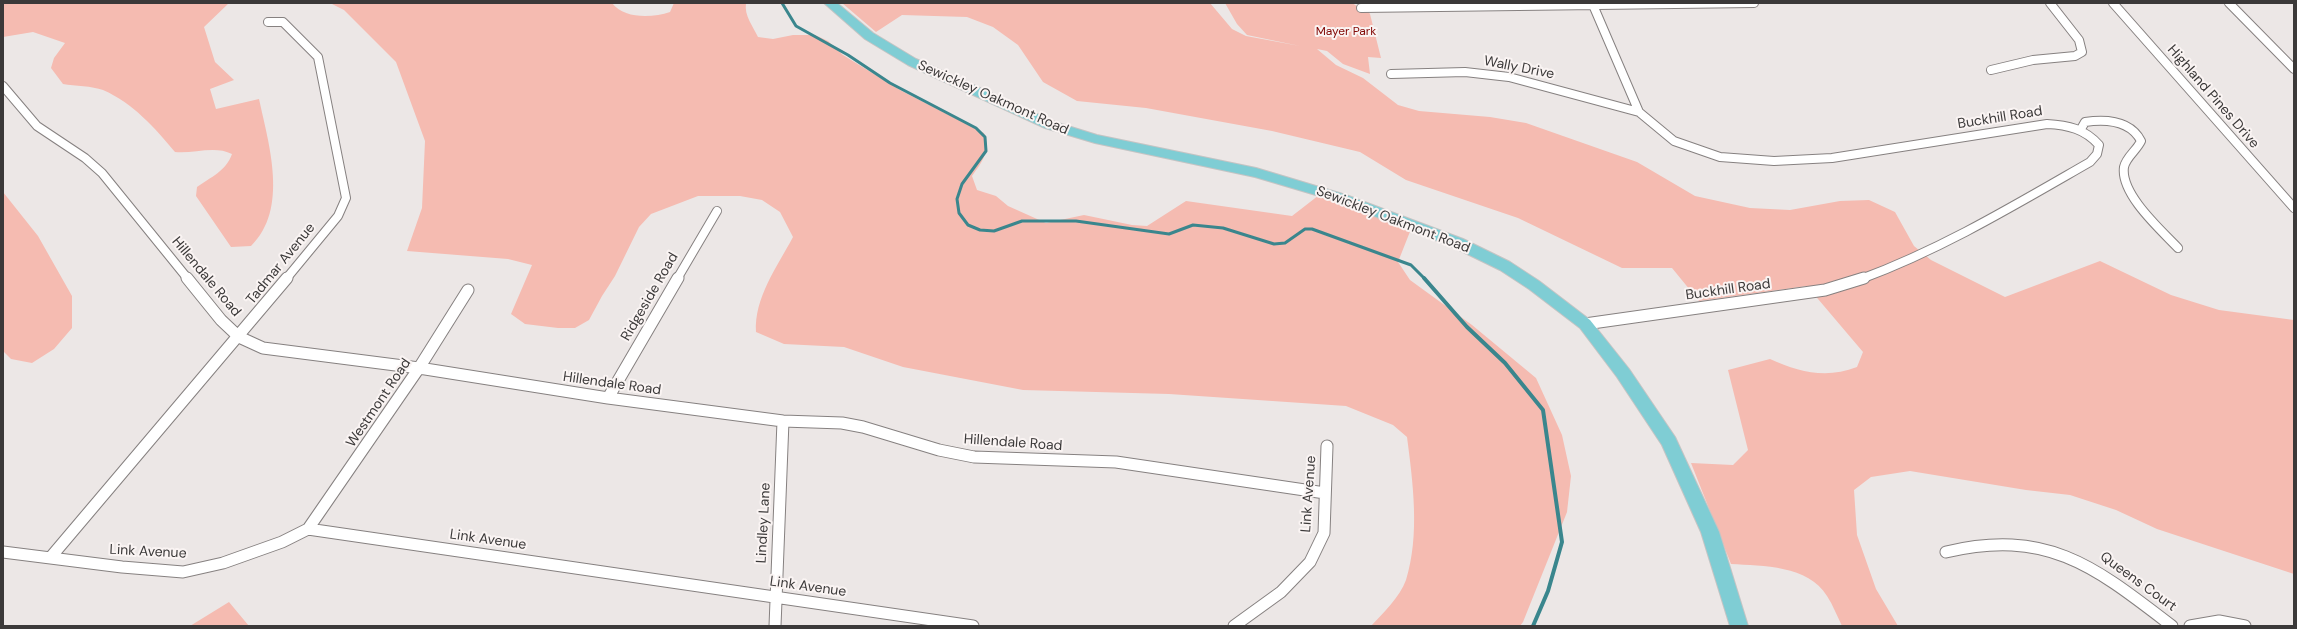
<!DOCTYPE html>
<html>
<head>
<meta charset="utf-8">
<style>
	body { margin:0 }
	#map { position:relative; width:2297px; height:629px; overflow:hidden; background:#ece7e6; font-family:"DM Sans",sans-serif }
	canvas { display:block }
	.frame { position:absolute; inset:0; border:4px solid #3b3939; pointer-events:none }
</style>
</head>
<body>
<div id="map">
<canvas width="2297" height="629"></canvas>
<div class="frame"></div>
</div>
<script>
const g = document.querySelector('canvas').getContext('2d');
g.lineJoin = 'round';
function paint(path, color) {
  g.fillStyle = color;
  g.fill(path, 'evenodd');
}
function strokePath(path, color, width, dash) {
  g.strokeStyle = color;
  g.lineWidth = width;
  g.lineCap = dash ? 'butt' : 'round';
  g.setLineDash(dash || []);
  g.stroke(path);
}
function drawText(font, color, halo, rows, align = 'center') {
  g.font = font + ' "DM Sans",sans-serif';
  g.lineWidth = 4;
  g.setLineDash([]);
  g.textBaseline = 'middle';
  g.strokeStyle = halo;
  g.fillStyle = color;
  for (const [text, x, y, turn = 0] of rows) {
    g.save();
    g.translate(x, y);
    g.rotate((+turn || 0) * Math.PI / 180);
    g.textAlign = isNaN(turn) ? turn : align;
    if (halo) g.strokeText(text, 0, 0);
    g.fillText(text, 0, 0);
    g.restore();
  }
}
paint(new Path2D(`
	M3 3H229L204 27 215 62 234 80 210 89 216 109 259 99C269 145 289 209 251 246L231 247 196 196 197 187C211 177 226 171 232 154 215 145 193 154 175 152 155 128 133 103 103 90 92 86 75 86 63 84L51 68 54 58 65 43 33 32 3 37Z
	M330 3H612C624 19 652 18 670 12L674 3H746C744 16 753 26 758 37L773 39 793 35H815L828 41 843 55 900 90 984 133C991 151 982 162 972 176L977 190 996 196 1008 206 1046 223 1084 215 1132 225 1147 226 1186 201 1292 216 1323 192 1413 224 1398 262 1410 280 1472 325 1536 378 1562 435 1571 476 1567 512 1523 622 1520 626H1371C1383 613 1400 597 1406 580 1420 535 1413 483 1407 437L1393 425 1346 406 1169 394 1023 390 903 367 844 347 784 344 756 332C754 298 777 267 793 237L780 212 762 200 740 196H698L651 214 639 227 615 276 602 296 589 320 575 328H558L525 324 511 314 532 265 508 259 407 251 422 208 425 141 396 62 344 10Z
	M842 3H1210L1232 29 1246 36 1300 46 1247 35 1237 24 1225 3H1352L1360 8H1366L1370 14 1381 58 1368 57 1370 74 1343 64 1327 51 1317 49 1336 65 1363 78 1398 105 1419 111 1490 117 1526 123 1637 162 1695 196 1750 208 1790 210 1840 201 1869 200 1895 212 1914 246 1931 260 2005 297 2100 261 2171 295 2219 310 2294 320V574L2157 529 2116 510 2070 495 2026 490 1910 471 1871 477 1854 490 1857 535 1876 589 1898 626H1842C1837 616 1833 605 1827 596 1808 565 1763 566 1731 564L1691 463 1733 465 1748 450 1728 370 1770 359C1799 372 1826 379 1857 367L1863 352 1807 286 1699 301 1672 268H1622L1518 218 1406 180 1360 152 1272 131 1146 108 1077 101 1043 82 1018 45 993 27 967 17 902 15 876 32Z
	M3 192 38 236 72 296V328L54 349 32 363 11 359 3 351Z
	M229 602 249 626H190Z`), '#f5bbb1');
strokePath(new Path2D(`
	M782 3 796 26 848 55 890 83 976 128 985 137 986 151 962 184 957 199 959 213 968 225 980 230 994 231 1022 221H1076L1169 234 1193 225 1223 228 1274 244 1285 243 1305 229H1312L1411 265 1425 279`), '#3a868d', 3);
strokePath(new Path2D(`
	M1424 278 1467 327 1505 363 1543 410 1562 542 1548 591 1533 626`), '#3a868d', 4);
const minorFar1 = new Path2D(`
	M2113 3 2294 208
	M2229 3 2294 69
	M1593 5 1639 112 1674 141 1720 157 1774 161 1832 158 2047 124C2068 125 2085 129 2099 145L2097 154 2090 162C2015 205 1942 249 1861 279
	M1361 8 1754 3
	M268 22H283L318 57 346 198 338 216 286 279
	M1991 70 2033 60 2075 56 2082 52 2079 40 2050 3
	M1391 74 1465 72 1509 77 1639 112
	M3 86 37 126 85 158 102 173 188 279
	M2081 129 2085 122C2106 119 2130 120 2141 141 2137 150 2126 157 2124 167 2120 194 2161 230 2178 248
	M677 279 717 211`);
const minor = new Path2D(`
	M187 278 221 320 239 337 263 348 419 368 608 398 783 421 842 423 863 427 939 450 974 457 1116 462 1325 493
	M1585 324 1825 290 1864 278
	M608 398 678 278
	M308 529 419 368 468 290
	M3 552 122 567 183 572 223 563 282 542 308 529 973 626
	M1946 552C2048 528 2095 567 2172 626
	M50 558 287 278
	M775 626 783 421
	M1234 626 1281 592 1310 562 1324 533 1327 446
	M2190 626 2219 621 2245 626`);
const primary = new Path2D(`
	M824 3H837L873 33 916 59 1055 122 1097 135 1256 168 1346 195 1463 239 1510 262 1539 281 1590 320 1629 369 1675 437 1719 532 1748 626H1730L1701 532 1662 445 1617 377 1580 328 1529 289 1500 270 1453 247 1336 201 1255 177 1095 143 1045 128 908 65 865 39Z`);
strokePath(minorFar1, '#868180', 10);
strokePath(minor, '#868180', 13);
strokePath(primary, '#c4c4c4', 2);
strokePath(minorFar1, '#fff', 8);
strokePath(minor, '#fff', 11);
paint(primary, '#7fcdd4');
drawText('12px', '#820805', '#faf4f3', [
	["Mayer Park",1346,32]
]);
drawText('14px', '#3b3939', '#faf4f3', [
	["Wally Drive",1519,68,11],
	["Highland Pines Drive",2213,97,49],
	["Sewickley Oakmont Road",993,98,24],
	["Buckhill Road",2000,118,-9],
	["Sewickley Oakmont Road",1393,220,21],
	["Tadmar Avenue",281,264,-51],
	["Hillendale Road",206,277,50],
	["Buckhill Road",1728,290,-8],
	["Ridgeside Road",650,297,-60],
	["Hillendale Road",612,384,8],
	["Westmont Road",379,403,-56],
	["Hillendale Road",1013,443,4],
	["Link Avenue",1309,494,-86],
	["Lindley Lane",764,523,-87],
	["Link Avenue",488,540,8],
	["Link Avenue",148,552,3],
	["Queens Court",2138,582,36],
	["Link Avenue",808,587,8]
]);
</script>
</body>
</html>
